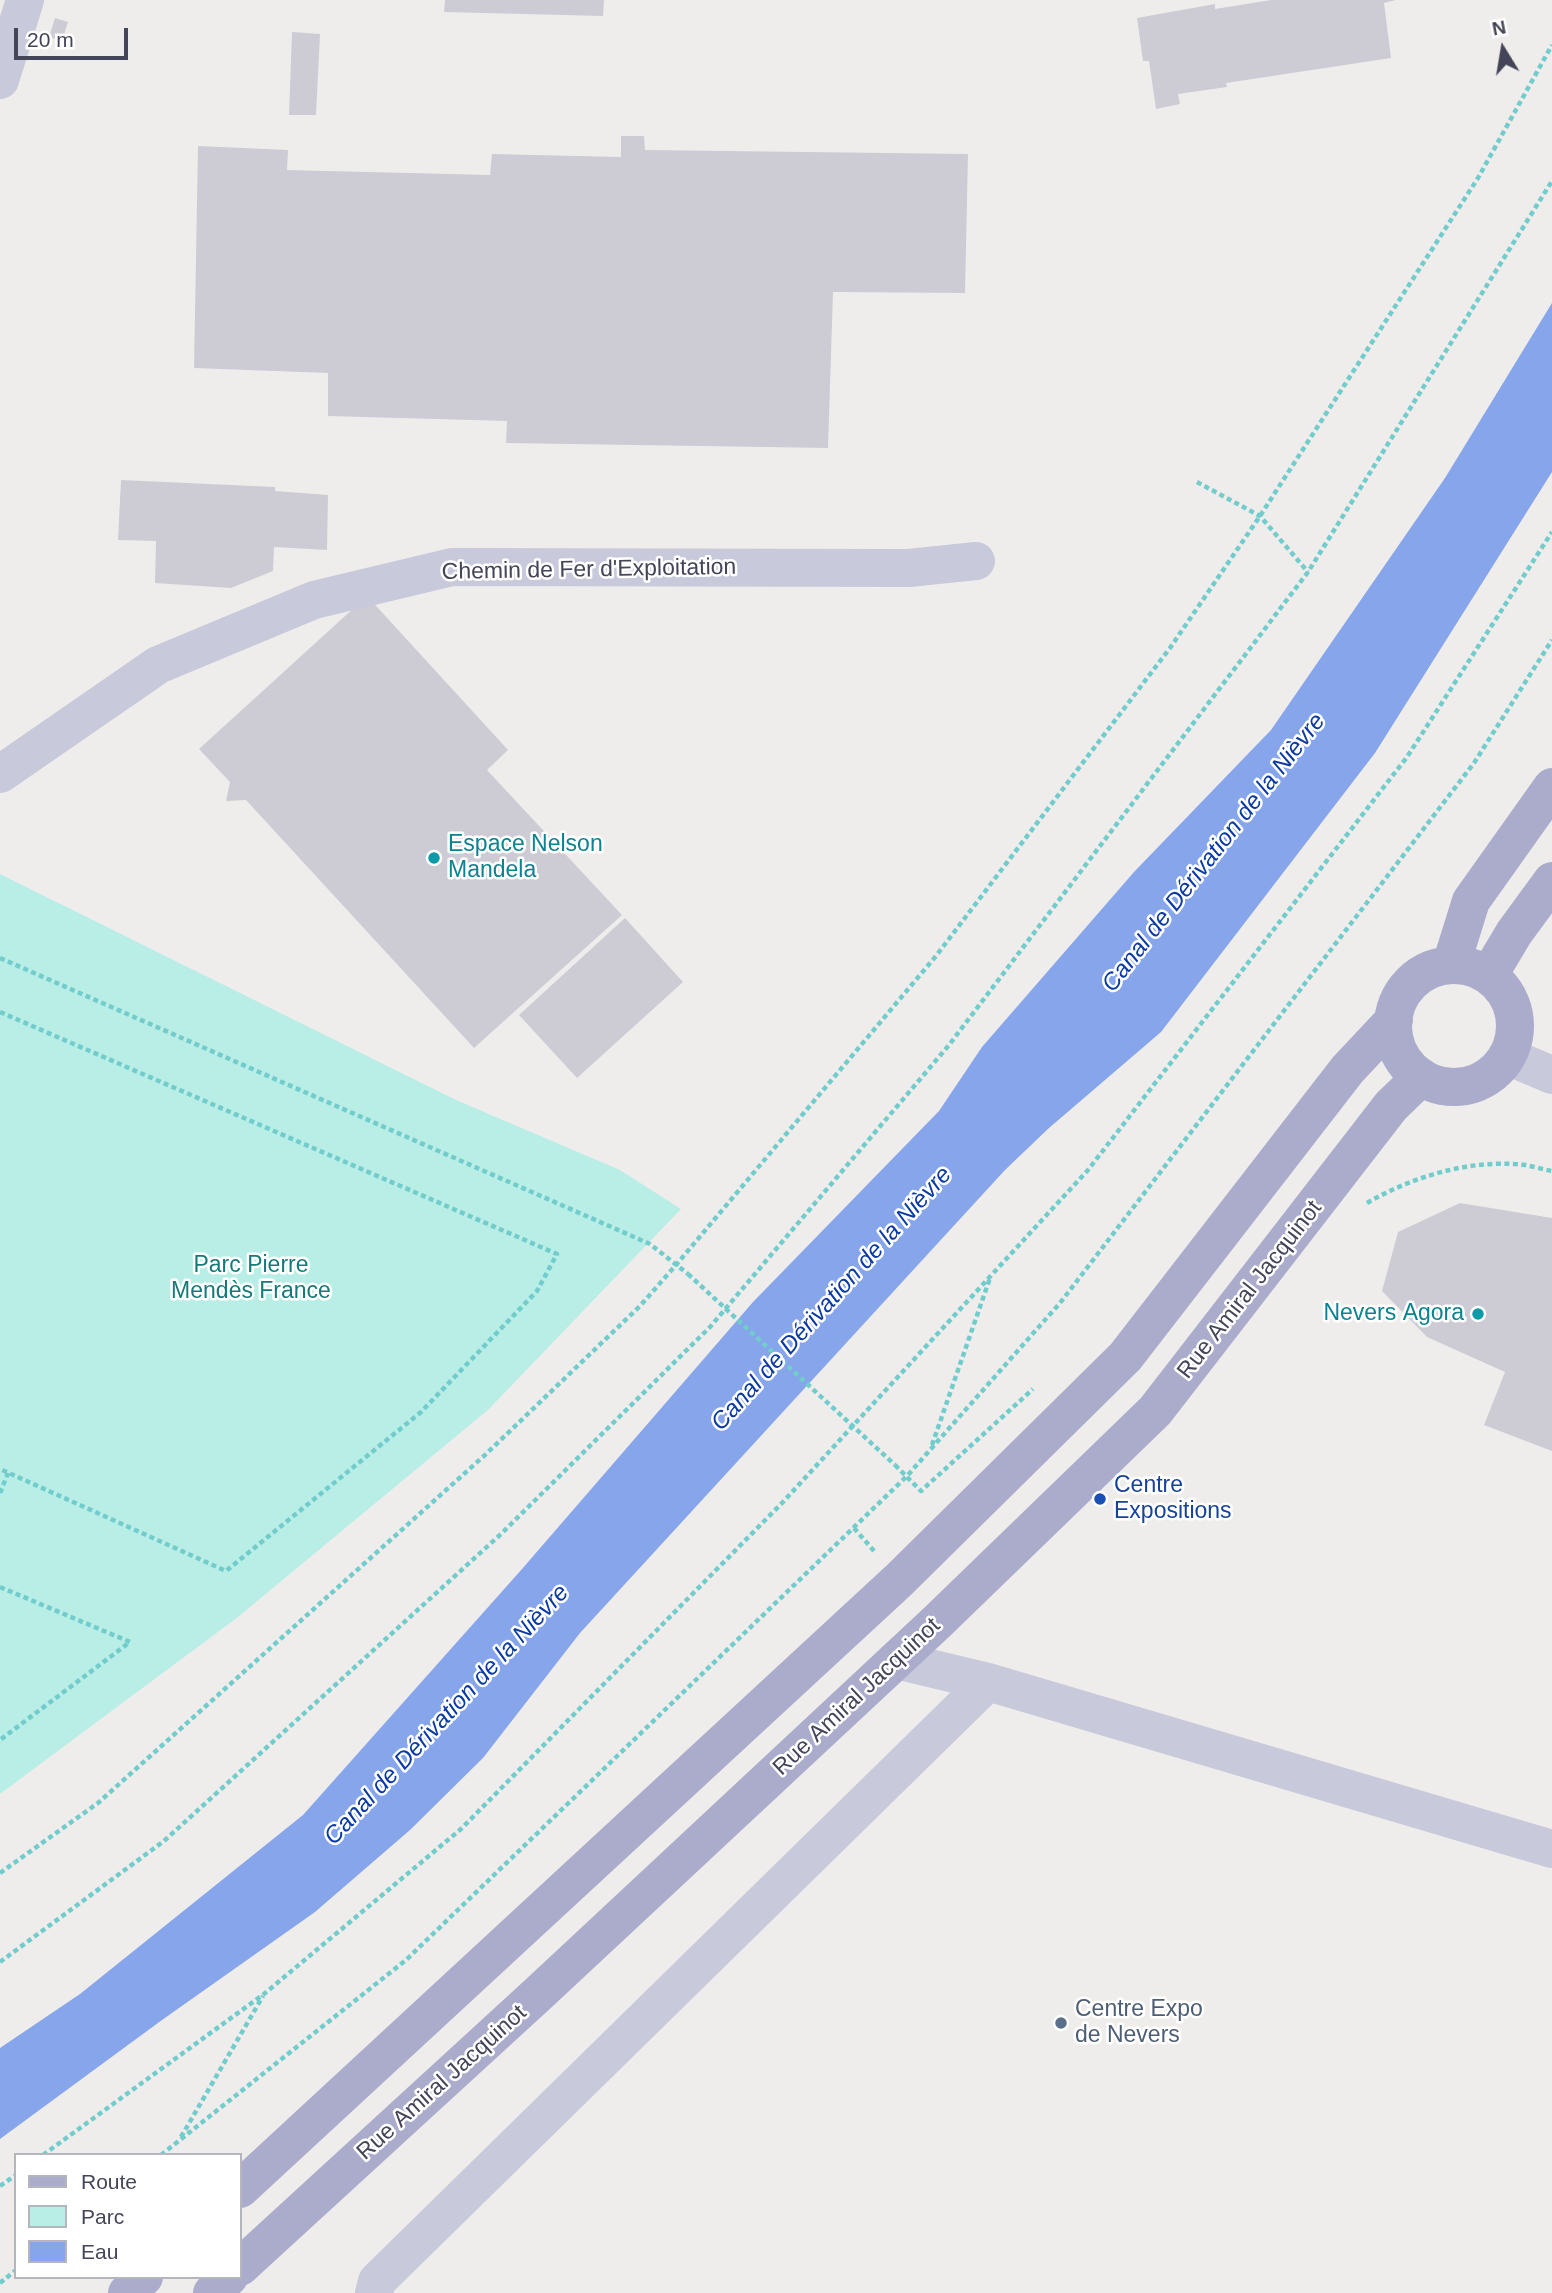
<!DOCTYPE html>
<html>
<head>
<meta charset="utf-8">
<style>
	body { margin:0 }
	#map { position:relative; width:1552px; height:2293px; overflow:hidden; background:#efedec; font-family:Arial,sans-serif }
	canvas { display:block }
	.legend { position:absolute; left:14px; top:2153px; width:228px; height:126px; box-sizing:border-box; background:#fff; border:2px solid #b5b5bd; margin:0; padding:9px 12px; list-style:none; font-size:21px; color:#454559 }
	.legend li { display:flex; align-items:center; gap:14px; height:35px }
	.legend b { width:35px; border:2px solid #b5b5bd }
	.north { position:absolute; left:1468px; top:14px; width:70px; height:70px; -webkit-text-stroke:5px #fff; paint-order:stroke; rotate:349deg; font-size:19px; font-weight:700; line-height:28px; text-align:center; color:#454559 }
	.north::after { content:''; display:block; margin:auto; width:24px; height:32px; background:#454559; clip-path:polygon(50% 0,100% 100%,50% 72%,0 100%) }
	.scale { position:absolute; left:14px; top:28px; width:114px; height:32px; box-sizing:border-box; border:4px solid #454559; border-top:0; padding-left:9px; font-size:21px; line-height:24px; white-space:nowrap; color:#454559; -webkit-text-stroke:5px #fff; paint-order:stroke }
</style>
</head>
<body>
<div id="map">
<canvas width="1552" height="2293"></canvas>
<ul class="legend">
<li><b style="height:9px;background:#abaccc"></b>Route</li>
<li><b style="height:19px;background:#b9eee7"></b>Parc</li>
<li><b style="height:19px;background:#86a5eb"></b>Eau</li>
</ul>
<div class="north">N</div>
<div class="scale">20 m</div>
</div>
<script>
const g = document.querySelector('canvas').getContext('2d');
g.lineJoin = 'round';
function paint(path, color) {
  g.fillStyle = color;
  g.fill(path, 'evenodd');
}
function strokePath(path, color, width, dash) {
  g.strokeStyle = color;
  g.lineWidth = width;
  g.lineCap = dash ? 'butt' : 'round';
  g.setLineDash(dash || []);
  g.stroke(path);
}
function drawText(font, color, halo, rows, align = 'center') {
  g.font = font + ' Arial,sans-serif';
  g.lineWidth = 5;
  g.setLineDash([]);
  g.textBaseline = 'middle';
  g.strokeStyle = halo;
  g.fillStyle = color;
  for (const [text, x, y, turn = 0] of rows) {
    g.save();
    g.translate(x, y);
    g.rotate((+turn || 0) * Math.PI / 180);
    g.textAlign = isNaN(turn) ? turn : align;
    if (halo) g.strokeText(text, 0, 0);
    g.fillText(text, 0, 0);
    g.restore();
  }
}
paint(new Path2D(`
	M0 874 456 1100 620 1170 681 1209 489 1409 238 1617 0 1794Z`), '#b9eee7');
paint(new Path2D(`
	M1552 303V472L1375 753 1161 1032 1049 1128 1005 1170 580 1633 483 1758 410 1830 315 1912 162 2020 0 2139V2048L80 1994 303 1815 522 1569 753 1302 939 1111 982 1047 1134 872 1271 730 1445 478Z`), '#86a5eb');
paint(new Path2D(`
	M445 0H604L603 16 444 12Z
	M1271 0H1396L1384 3 1391 58 1226 83 1227 87 1178 94 1180 104 1156 109 1149 61H1143L1137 18 1215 4V9Z
	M55 18 68 22 62 41 49 37Z
	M292 32 320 34 316 115H289Z
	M621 136H644L645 150 968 154 965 293 833 292 828 448 506 443 507 421 328 416V373L194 368 198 146 288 150 287 170 490 175 492 154 621 157Z
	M121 480 275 487V491L328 495 327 550 274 547 273 571 231 588 155 583 156 541 118 540Z
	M367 596 508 750 487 770 622 915 474 1048 246 800 226 801 230 782 199 749Z
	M625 918 683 982 577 1078 519 1015Z
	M1460 1203 1552 1218V1451L1484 1425 1505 1372 1427 1337 1382 1291 1398 1232Z`), '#cdccd4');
strokePath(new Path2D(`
	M1197 482 1260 516 1308 572
	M0 958 650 1244 688 1274
	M0 1012 557 1254 537 1291 421 1412 226 1571 0 1469
	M1367 1203C1410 1178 1464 1161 1514 1164 1527 1164 1540 1169 1552 1171
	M932 1445 990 1278
	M895 1465 921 1491 1033 1389
	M0 1493 8 1473
	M854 1528 874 1551
	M0 1587 130 1642 0 1740
	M0 1873 98 1803 485 1455 640 1306 676 1265 936 956 1170 648 1260 516 1478 178 1552 45
	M0 1962 164 1841 501 1534 710 1327 949 1045 1308 572 1552 181
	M181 2137 263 1996
	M43 2155 264 1994 461 1829 782 1503 1088 1170 1407 757 1552 532
	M161 2155 406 1960 907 1476 1060 1303 1474 763 1552 640
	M0 2186 16 2175
	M0 2283 16 2270`), '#71cccb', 4.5, [5, 3.5]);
strokePath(new Path2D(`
	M0 80 25 0
	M0 774 158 665 314 600 452 567 909 568 976 561
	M1507 1056 1552 1075
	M896 1660 988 1682 1552 1849
	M374 2293 377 2281 988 1682`), '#c8c9da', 38);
strokePath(new Path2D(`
	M1451 965 1471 901 1552 787
	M1393 1026a61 61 0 1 1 122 0a61 61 0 1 1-122 0Z
	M1489 975 1514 933 1552 881
	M240 2189 899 1580 1125 1357 1347 1070 1394 1020
	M240 2267 538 1994 937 1622 1155 1411 1391 1106 1421 1077
	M127 2293 144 2277
	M212 2293 229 2277`), '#abaccc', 38);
strokePath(new Path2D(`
	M688 1274 895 1465`), '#71cccb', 4.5, [5, 3.5]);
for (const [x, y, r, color] of [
	[434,858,7,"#0f9aa8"],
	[1478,1314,7,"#0f9aa8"],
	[1100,1499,7,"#1a4fb4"],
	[1061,2023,7,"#5c6f8a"]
]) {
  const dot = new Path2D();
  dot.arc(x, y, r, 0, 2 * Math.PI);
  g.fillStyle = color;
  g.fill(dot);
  strokePath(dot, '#fff', 2.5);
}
drawText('23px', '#454559', '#fff', [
	["Chemin de Fer d'Exploitation",589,570,-1],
	["Rue Amiral Jacquinot",1250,1290,-52],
	["Rue Amiral Jacquinot",857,1697,-43],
	["Rue Amiral Jacquinot",442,2083,-42]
]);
drawText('23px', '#0d838f', '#fff', [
	["Espace Nelson",448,845],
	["Mandela",448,871],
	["Nevers Agora",1464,1314,"right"]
], 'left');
drawText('23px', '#167a79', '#fff', [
	["Parc Pierre",251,1266],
	["Mendès France",251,1292]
]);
drawText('23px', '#164399', '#fff', [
	["Centre",1114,1486],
	["Expositions",1114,1512]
], 'left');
drawText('23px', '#4e5e75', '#fff', [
	["Centre Expo",1075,2010],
	["de Nevers",1075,2036]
], 'left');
drawText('italic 24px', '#0c3aa5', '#fff', [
	["Canal de Dérivation de la Nièvre",1214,853,-52],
	["Canal de Dérivation de la Nièvre",832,1299,-48],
	["Canal de Dérivation de la Nièvre",447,1715,-47]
]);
</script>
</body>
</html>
